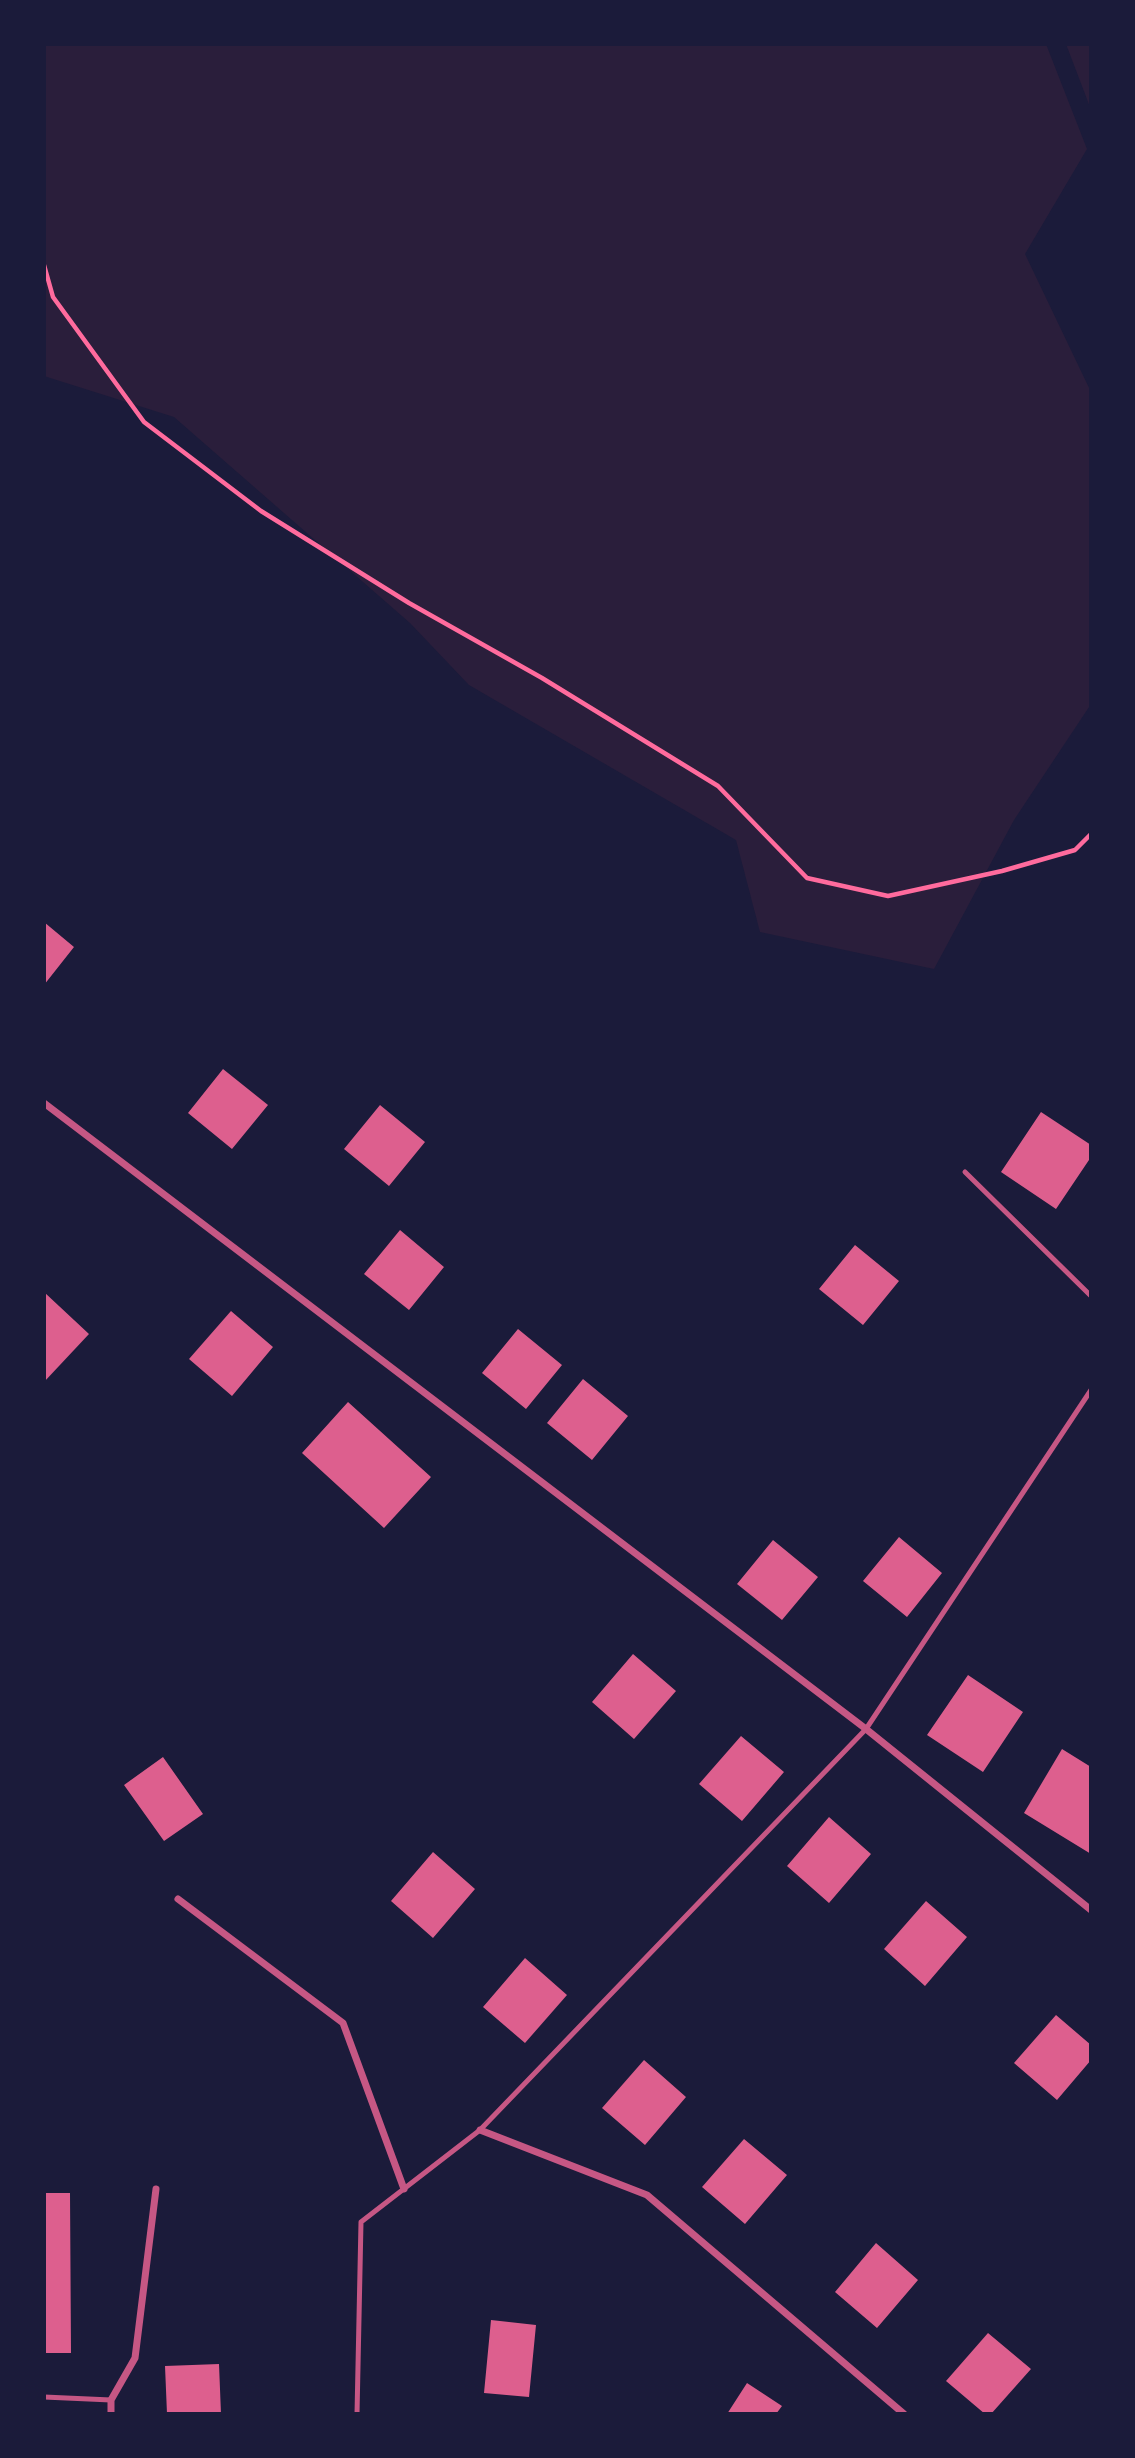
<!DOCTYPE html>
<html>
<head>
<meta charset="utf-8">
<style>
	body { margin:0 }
	#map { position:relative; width:1135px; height:2458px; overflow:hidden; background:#1b1b3a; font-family:"DejaVu Sans",sans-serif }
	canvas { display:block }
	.frame { position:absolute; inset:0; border:46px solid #1b1b3a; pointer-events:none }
</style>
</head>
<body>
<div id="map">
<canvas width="1135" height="2458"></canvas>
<div class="frame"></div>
</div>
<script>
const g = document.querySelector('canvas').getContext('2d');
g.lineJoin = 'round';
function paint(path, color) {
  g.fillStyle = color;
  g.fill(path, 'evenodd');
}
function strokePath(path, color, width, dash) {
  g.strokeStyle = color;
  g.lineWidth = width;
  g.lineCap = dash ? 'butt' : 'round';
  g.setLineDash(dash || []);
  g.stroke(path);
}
paint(new Path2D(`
	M44 44H1046L1087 149 1025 254 1091 392V704L1014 820 934 969 760 932 736 840 469 685 410 623 174 417 44 376Z
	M1066 44H1091V107H1090Z`), '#2a1e3b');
paint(new Path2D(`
	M44 922 74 947 44 985Z
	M223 1069 268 1105 232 1149 188 1113Z
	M380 1105 425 1142 389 1186 344 1149Z
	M1041 1112 1091 1145V1157L1056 1209 1001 1172Z
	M400 1230 444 1267 409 1310 364 1274Z
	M855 1245 899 1281 863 1325 819 1289Z
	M44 1292 89 1334 44 1382Z
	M231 1311 273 1347 232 1396 189 1359Z
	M518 1329 562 1365 526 1409 482 1373Z
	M583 1379 628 1416 592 1460 547 1423Z
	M348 1402 431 1477 384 1528 302 1453Z
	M899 1537 942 1573 907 1617 863 1581Z
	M773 1540 818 1577 782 1620 737 1584Z
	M633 1654 676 1691 634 1739 592 1702Z
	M968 1675 1023 1712 983 1772 927 1735Z
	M741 1736 784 1772 742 1821 699 1784Z
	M1062 1749 1091 1767V1854L1024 1813Z
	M163 1757 203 1814 164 1841 124 1785Z
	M829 1817 871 1854 829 1903 787 1866Z
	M433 1852 475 1889 433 1938 391 1901Z
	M926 1901 967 1937 925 1986 884 1949Z
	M525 1958 567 1995 525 2043 483 2007Z
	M1056 2015 1091 2045V2060L1057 2100 1014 2063Z
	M644 2060 686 2097 645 2145 602 2108Z
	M744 2139 787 2175 745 2224 702 2187Z
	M44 2193H70L71 2353H44Z
	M876 2243 918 2280 877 2328 835 2292Z
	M491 2320 536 2325 529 2397 484 2393Z
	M988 2333 1031 2369 991 2414H985L946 2381Z
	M219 2364 221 2414H167L165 2366Z
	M747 2383 782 2406 776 2414H727Z`), '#dd5f8e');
strokePath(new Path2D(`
	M44 265 53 297 144 422 261 511 409 603 542 678 718 786 807 878 888 896 1002 871 1075 850 1091 834`), '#ff6b9d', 4.5);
strokePath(new Path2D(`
	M965 1172 1091 1296
	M44 2397 111 2400
	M357 2414 361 2222 480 2130 866 1729 1091 1390`), '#c65784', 5);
strokePath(new Path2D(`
	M44 1103 866 1729 1091 1910
	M178 1899 343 2023 404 2189
	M480 2130 647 2195 904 2414
	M111 2414V2400L135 2358 156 2189`), '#c65784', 7);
</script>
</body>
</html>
